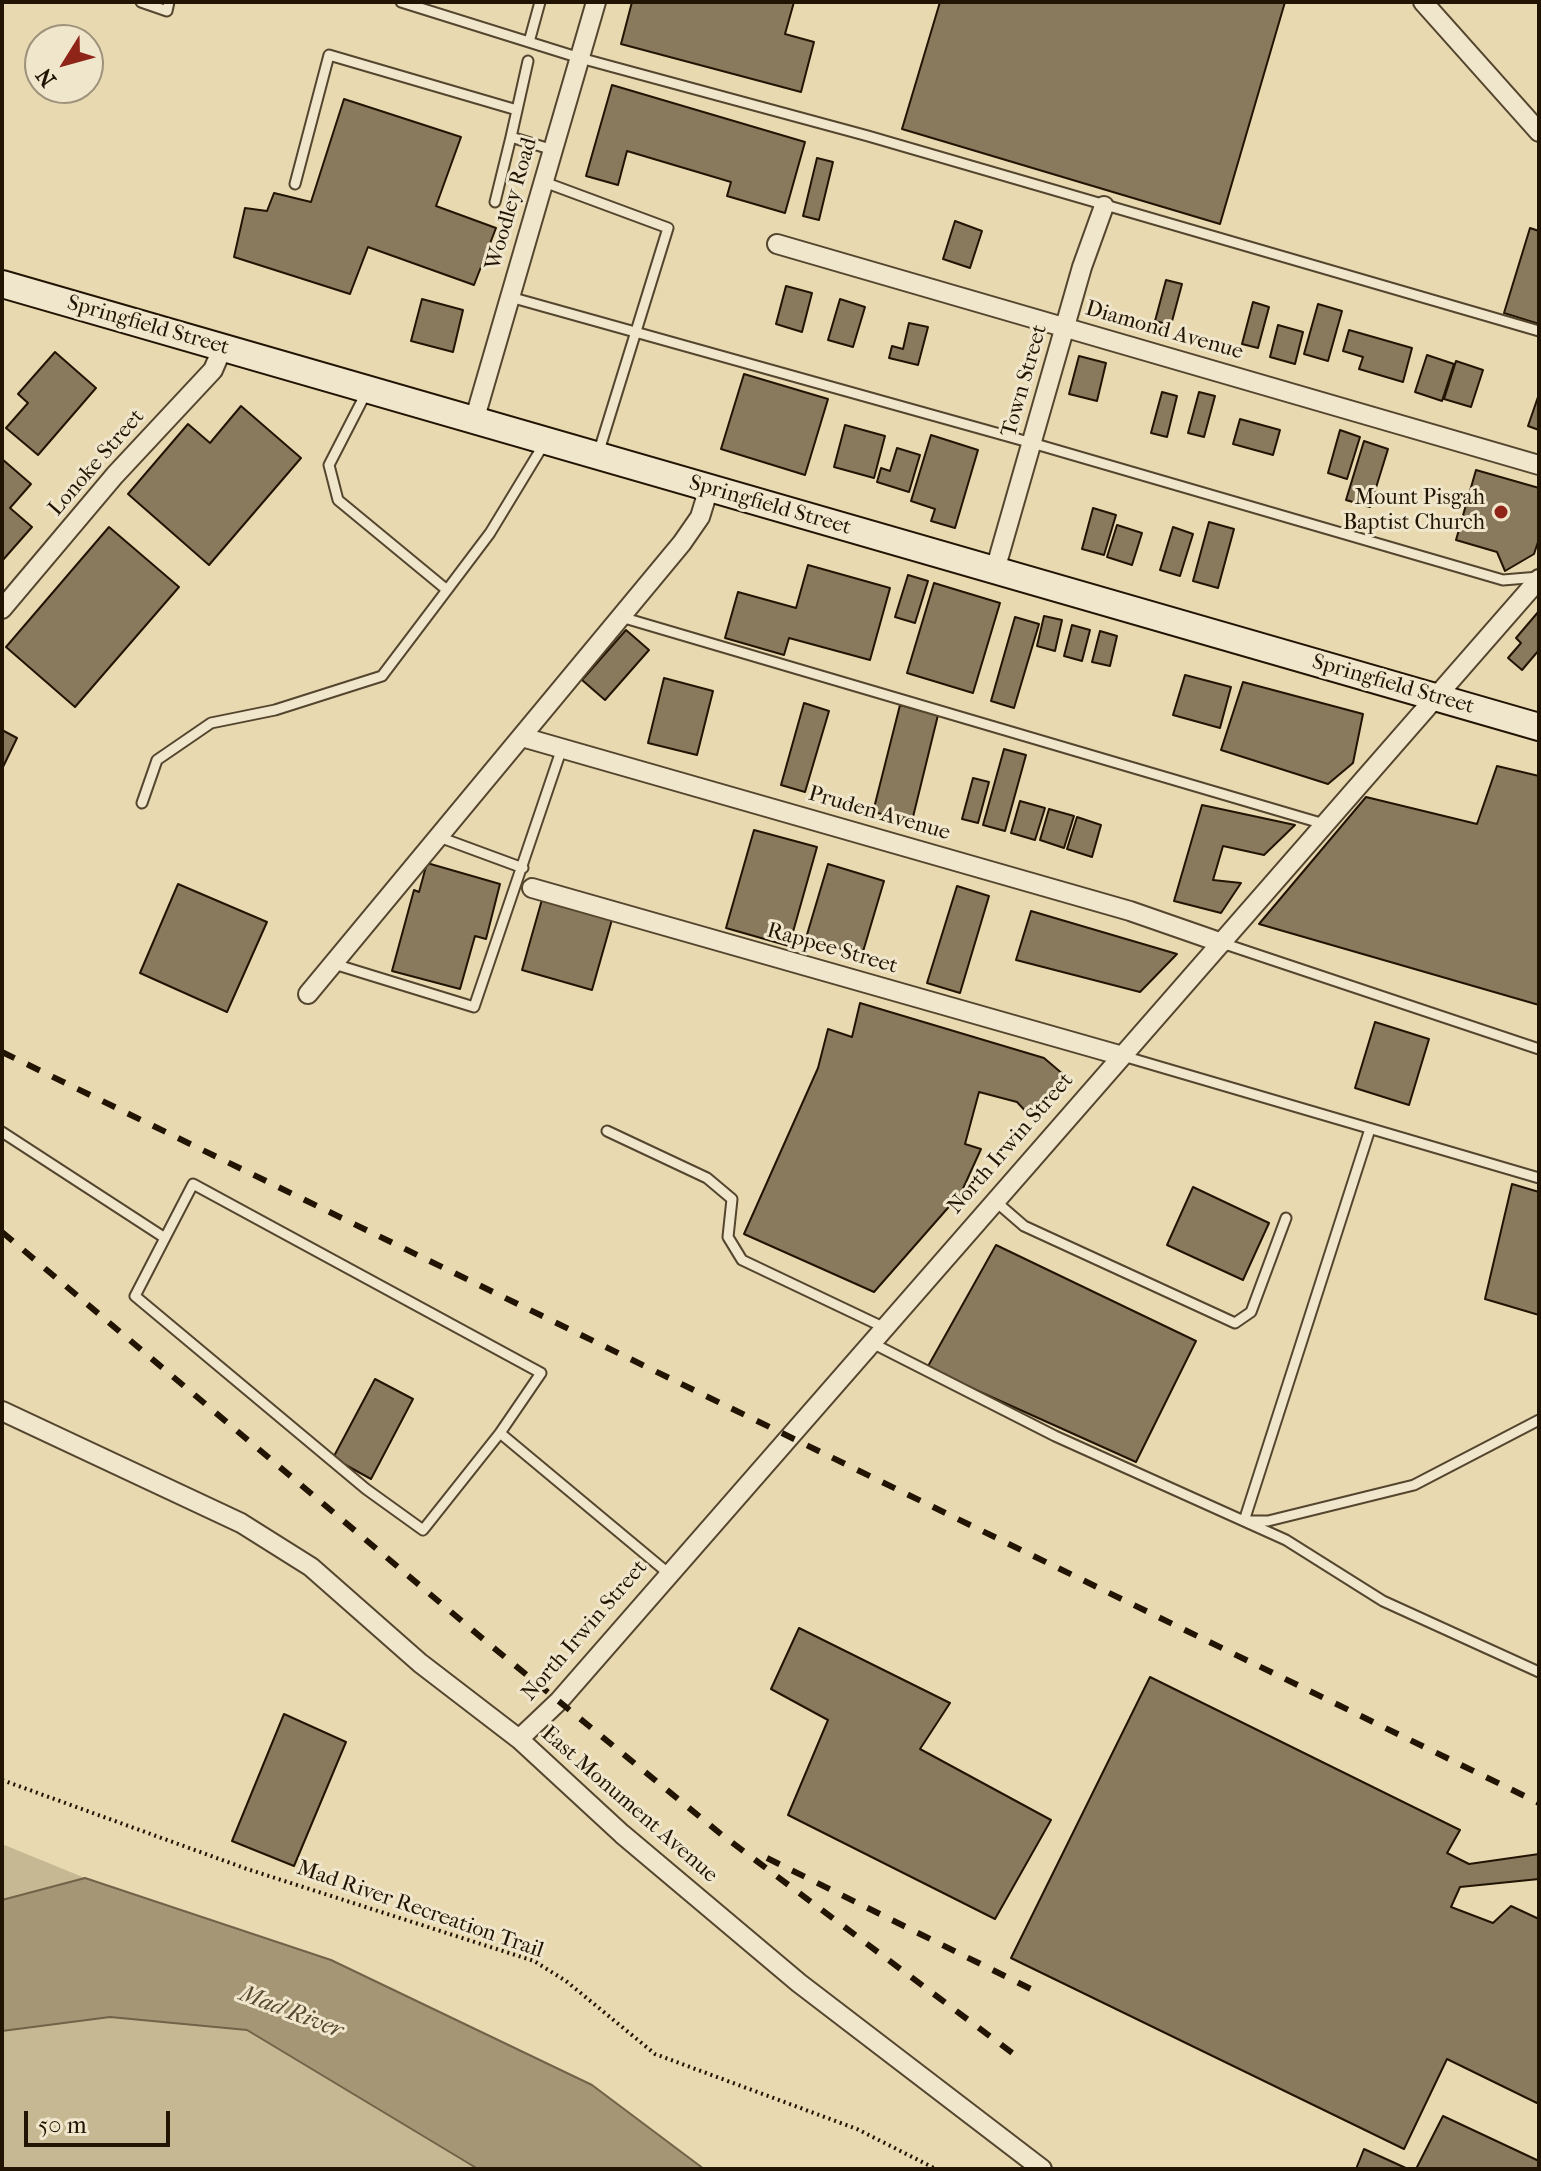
<!DOCTYPE html>
<html>
<head>
<meta charset="utf-8">
<style>
	body { margin:0 }
	#map { position:relative; width:1541px; height:2171px; overflow:hidden; background:#e8d9b1; font-family:"IM FELL French Canon",serif }
	canvas { display:block }
	.frame { position:absolute; inset:0; border:4px solid #221403; pointer-events:none }
	.north { position:absolute; left:24px; top:24px; width:80px; height:80px; box-sizing:border-box; background:#f0e6cc; border:2px solid #9e927c; border-radius:50%; rotate:233deg; font-size:22px; font-weight:700; line-height:32px; text-align:center; color:#221403 }
	.north::after { content:''; display:block; margin:auto; width:28px; height:36px; background:#8f2418; clip-path:polygon(50% 0,100% 100%,50% 72%,0 100%) }
	.scale { position:absolute; left:24px; top:2111px; width:146px; height:36px; box-sizing:border-box; border:4px solid #221403; border-top:0; padding-left:10px; font-size:24px; line-height:28px; white-space:nowrap; color:#221403; -webkit-text-stroke:6px #f0e6cc; paint-order:stroke }
</style>
</head>
<body>
<div id="map">
<canvas width="1541" height="2171"></canvas>
<div class="frame"></div>
<div class="north">N</div>
<div class="scale">50 m</div>
</div>
<script>
const g = document.querySelector('canvas').getContext('2d');
g.lineJoin = 'round';
function paint(path, color) {
  g.fillStyle = color;
  g.fill(path, 'evenodd');
}
function strokePath(path, color, width, dash) {
  g.strokeStyle = color;
  g.lineWidth = width;
  g.lineCap = dash ? 'butt' : 'round';
  g.setLineDash(dash || []);
  g.stroke(path);
}
function drawText(font, color, halo, rows, align = 'center') {
  g.font = font + ' "IM FELL French Canon",serif';
  g.lineWidth = 6;
  g.setLineDash([]);
  g.textBaseline = 'middle';
  g.strokeStyle = halo;
  g.fillStyle = color;
  for (const [text, x, y, turn = 0] of rows) {
    g.save();
    g.translate(x, y);
    g.rotate((+turn || 0) * Math.PI / 180);
    g.textAlign = isNaN(turn) ? turn : align;
    if (halo) g.strokeText(text, 0, 0);
    g.fillText(text, 0, 0);
    g.restore();
  }
}
paint(new Path2D(`
	M2 1844 85 1878 2 1901Z
	M110 2017 248 2030 478 2169H2V2031Z`), '#c6b893');
const water = new Path2D(`
	M85 1878 331 1960 592 2085 704 2169H478L247 2030 110 2017 2 2031V1900Z`);
paint(water, '#a59676');
strokePath(water, '#716248', 2);
const building = new Path2D(`
	M632 2H794L785 34 814 42 801 92 621 44Z
	M940 2H1285L1220 224 902 129Z
	M612 85 805 142 785 213 727 196 731 182 627 151 618 185 586 176Z
	M344 99 461 137 436 206 496 228 474 285 368 247 350 294 234 257 245 208 267 211 274 193 311 202Z
	M817 158 833 162 819 220 803 216Z
	M955 221 982 231 970 268 943 259Z
	M1530 228 1539 231V324L1504 313Z
	M1166 280 1182 284 1171 325 1155 321Z
	M786 286 812 293 802 332 776 324Z
	M422 299 463 310 453 352 411 341Z
	M840 299 865 307 853 347 828 340Z
	M1253 302 1269 307 1258 348 1242 344Z
	M1318 304 1342 311 1328 361 1304 354Z
	M909 323 928 327 918 365 889 358 892 346 903 349Z
	M1278 325 1303 332 1295 364 1270 357Z
	M1349 330 1412 348 1403 382 1359 369 1363 357 1343 351Z
	M55 352 96 388 38 455 6 428 28 403 18 394Z
	M1427 355 1454 364 1442 401 1415 392Z
	M1079 356 1106 363 1097 401 1069 394Z
	M1456 361 1483 370 1471 407 1444 399Z
	M744 374 828 399 805 475 721 449Z
	M1162 392 1177 396 1167 437 1151 433Z
	M1199 392 1215 396 1204 437 1188 433Z
	M1539 394V430L1528 426Z
	M241 406 301 458 209 565 128 494 188 424 210 443Z
	M1240 419 1280 430 1273 455 1233 444Z
	M845 425 885 436 874 478 834 467Z
	M1340 430 1360 437 1347 479 1328 473Z
	M931 435 978 450 955 528 931 521 935 509 911 501Z
	M1364 441 1388 449 1370 507 1346 500Z
	M897 448 920 455 909 492 877 482 881 468 890 471Z
	M2 459 31 484 10 508 32 527 2 561Z
	M1476 470 1539 488V539L1534 554 1505 571 1497 552 1456 540Z
	M1093 508 1116 515 1104 555 1082 549Z
	M1209 522 1234 529 1218 588 1193 581Z
	M1117 525 1142 533 1132 565 1107 557Z
	M109 527 179 587 75 707 6 647Z
	M1173 527 1193 534 1180 576 1160 570Z
	M808 565 890 588 870 660 789 638 784 655 725 638 738 592 796 608Z
	M908 575 928 581 915 623 895 617Z
	M934 583 1000 603 973 693 907 673Z
	M1539 611V650L1522 670 1508 658 1521 643 1516 638Z
	M1044 616 1062 620 1055 651 1037 646Z
	M1015 617 1039 624 1014 708 991 701Z
	M1072 625 1090 630 1082 661 1064 656Z
	M626 630 649 650 605 700 582 680Z
	M1100 631 1117 636 1110 666 1092 662Z
	M1185 675 1231 687 1220 728 1173 715Z
	M664 678 713 691 697 755 648 743Z
	M1243 682 1363 714 1353 763 1328 784 1221 750Z
	M804 703 829 711 805 792 781 785Z
	M900 705 938 715 912 821 873 812Z
	M2 730 17 738 2 769Z
	M1004 749 1026 755 1005 831 983 825Z
	M1497 766 1539 776V1005L1259 924 1366 797 1477 824Z
	M973 778 989 782 978 823 962 819Z
	M1020 801 1045 808 1035 840 1011 833Z
	M1202 805 1295 825 1264 855 1223 846 1213 880 1241 883 1221 913 1174 901Z
	M1049 809 1074 816 1064 848 1040 840Z
	M1077 817 1101 825 1092 857 1067 849Z
	M754 830 817 847 789 946 726 928Z
	M427 863 500 884 486 939 475 936 460 989 392 971 414 890 419 892Z
	M828 864 884 881 862 955 806 938Z
	M178 884 267 922 227 1012 140 973Z
	M957 886 989 896 960 993 927 983Z
	M543 896 613 916 592 990 522 970Z
	M1031 911 1177 954 1140 992 1016 960Z
	M860 1003 1044 1058 1071 1081 1029 1115 1017 1102 979 1092 965 1144 981 1149 961 1193 874 1292 744 1234 818 1068 828 1029 852 1037Z
	M1375 1022 1429 1039 1409 1105 1355 1088Z
	M1512 1184 1539 1192V1315L1485 1299Z
	M1193 1187 1269 1223 1243 1280 1167 1245Z
	M996 1245 1196 1341 1136 1462 927 1368Z
	M375 1379 413 1399 371 1479 333 1458Z
	M799 1628 950 1703 920 1749 1051 1820 995 1919 788 1815 828 1720 771 1689Z
	M1150 1677 1460 1830 1447 1853 1469 1864 1539 1854V1879L1460 1887 1451 1907 1493 1923 1511 1906 1539 1919V2104L1447 2059 1404 2149 1011 1958Z
	M284 1714 346 1742 294 1866 232 1841Z
	M1443 2116 1539 2161V2169H1416Z
	M1364 2149 1408 2169H1356Z`);
paint(building, '#897a5d');
strokePath(building, '#221403', 2);
const lane = new Path2D(`
	M141 2 167 11 169 2
	M401 2 580 58 868 136 1539 331
	M529 42 540 2
	M511 137 528 61
	M544 182 668 228 598 454
	M295 184 329 55 517 110
	M495 202 511 137 553 150
	M510 297 1032 443 1503 580 1539 577
	M366 393 329 465 338 500 447 590 490 533 544 444
	M621 617 1324 824
	M142 803 157 760 211 723 275 710 382 676 447 590
	M439 837 523 868
	M1222 943 1539 1049
	M334 964 474 1007 562 748
	M1123 1056 1539 1178
	M1370 1129 1244 1521H1268L1414 1485 1539 1420
	M607 1131 707 1178 732 1199 728 1237 742 1260 883 1327
	M2 1132 165 1238 193 1184 541 1373 500 1433 668 1573
	M994 1200 1024 1226 1235 1323 1251 1312 1286 1218
	M165 1238 135 1296 366 1489 423 1530 500 1433
	M870 1342 1055 1436 1286 1540 1383 1601 1539 1672`);
const street = new Path2D(`
	M1423 2 1539 132
	M777 244 1539 465
	M474 421 596 2
	M995 570 1082 267 1104 206
	M2 609 115 475 213 370 223 347
	M522 737 1130 911 1222 943
	M532 888 1119 1055
	M308 994 682 543 700 517 709 488
	M2 1411 241 1523 311 1567 420 1663 519 1739 622 1834 799 1983 1042 2169
	M519 1739 559 1701 1539 579`);
const secondary = new Path2D(`
	M2 284 1539 727`);
strokePath(lane, '#54452e', 13);
strokePath(street, '#54452e', 22);
strokePath(secondary, '#221403', 30);
strokePath(new Path2D(`
	M2 1780 247 1869 534 1961 566 1981 655 2054 857 2129 936 2169`), '#221403', 4, [2, 4]);
strokePath(lane, '#f0e6cc', 9);
strokePath(street, '#f0e6cc', 18);
strokePath(secondary, '#f0e6cc', 26);
strokePath(new Path2D(`
	M2 1052 1539 1803
	M2 1232 489 1644 722 1835 1015 2055
	M767 1858 1039 1993`), '#221403', 6, [14, 14]);
for (const [x, y, r, color] of [
	[1501,512,8,"#8f2418"]
]) {
  const dot = new Path2D();
  dot.arc(x, y, r, 0, 2 * Math.PI);
  g.fillStyle = color;
  g.fill(dot);
  strokePath(dot, '#f0e6cc', 3);
}
drawText('22px', '#221403', '#f0e6cc', [
	["Woodley Road",512,204,-74],
	["Springfield Street",148,326,16],
	["Diamond Avenue",1164,331,16],
	["Town Street",1025,381,-74],
	["Lonoke Street",97,463,-49],
	["Springfield Street",770,506,16],
	["Springfield Street",1393,685,16],
	["Pruden Avenue",879,814,16],
	["Rappee Street",832,949,16],
	["North Irwin Street",1011,1144,-49],
	["North Irwin Street",585,1631,-49],
	["East Monument Avenue",629,1805,41],
	["Mad River Recreation Trail",420,1910,19]
]);
drawText('22px', '#221403', '#f0e6cc', [
	["Mount Pisgah",1485,499],
	["Baptist Church",1485,524]
], 'right');
drawText('italic 24px', '#564831', '#f0e6cc', [
	["Mad River",291,2013,21]
]);
</script>
</body>
</html>
